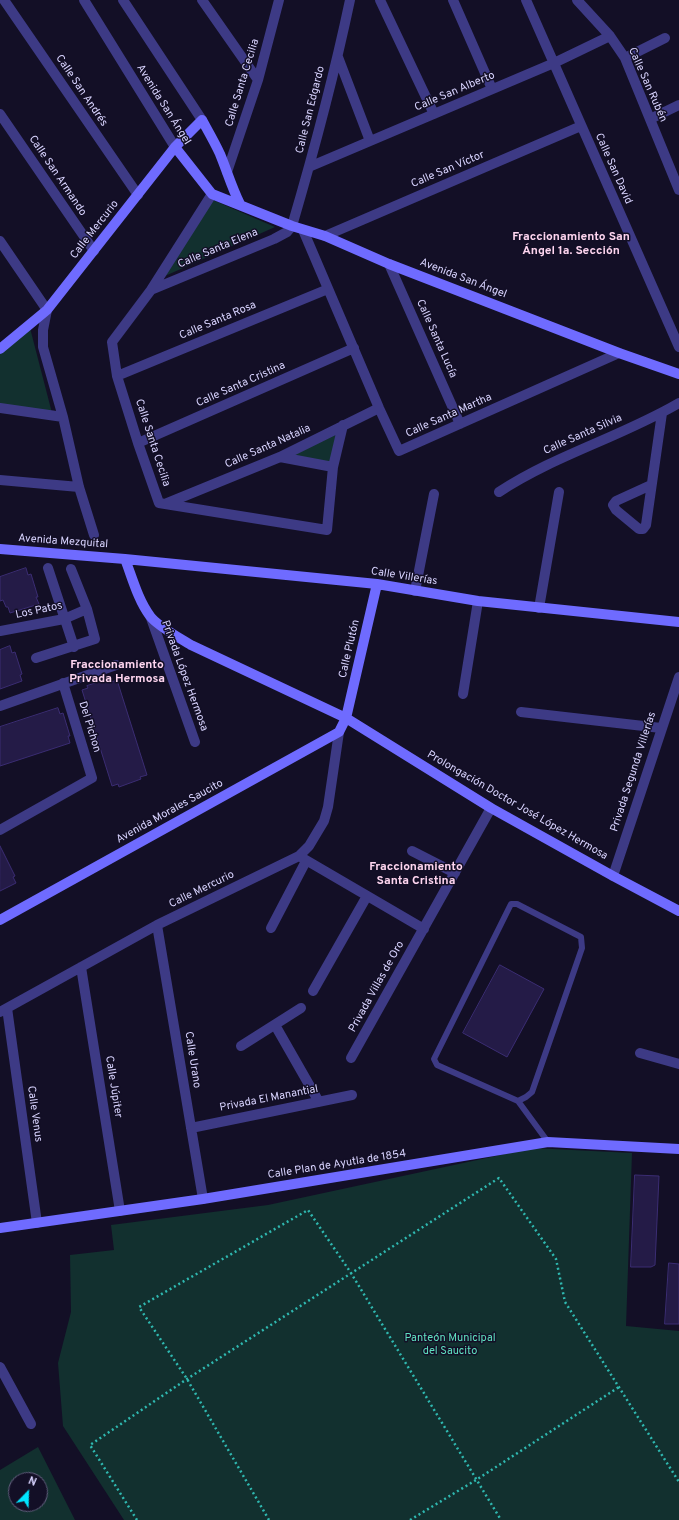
<!DOCTYPE html>
<html>
<head>
<meta charset="utf-8">
<style>
	body { margin:0 }
	#map { position:relative; width:679px; height:1520px; overflow:hidden; background:#130f26; font-family:Overpass,sans-serif }
	canvas { display:block }
	.north { position:absolute; left:8px; top:1472px; width:40px; height:40px; box-sizing:border-box; background:#130f26; border:1px solid #625e7d; border-radius:50%; rotate:23deg; font-size:11px; font-weight:700; line-height:16px; text-align:center; color:#d9d4ff }
	.north::after { content:''; display:block; margin:auto; width:14px; height:18px; background:#00e5ff; clip-path:polygon(50% 0,100% 100%,50% 72%,0 100%) }
</style>
</head>
<body>
<div id="map">
<canvas width="679" height="1520"></canvas>
<div class="north">N</div>
</div>
<script>
const g = document.querySelector('canvas').getContext('2d');
g.lineJoin = 'round';
function paint(path, color) {
  g.fillStyle = color;
  g.fill(path, 'evenodd');
}
function strokePath(path, color, width, dash) {
  g.strokeStyle = color;
  g.lineWidth = width;
  g.lineCap = dash ? 'butt' : 'round';
  g.setLineDash(dash || []);
  g.stroke(path);
}
function drawText(font, color, halo, rows, align = 'center') {
  g.font = font + ' Overpass,sans-serif';
  g.lineWidth = 3;
  g.setLineDash([]);
  g.textBaseline = 'middle';
  g.strokeStyle = halo;
  g.fillStyle = color;
  for (const [text, x, y, turn = 0] of rows) {
    g.save();
    g.translate(x, y);
    g.rotate((+turn || 0) * Math.PI / 180);
    g.textAlign = isNaN(turn) ? turn : align;
    if (halo) g.strokeText(text, 0, 0);
    g.fillText(text, 0, 0);
    g.restore();
  }
}
paint(new Path2D(`
	M213 200 275 227 165 276Z
	M30 328 52 413 0 406V354Z
	M340 428 331 464 288 457Z
	M533 1148 632 1153 626 1326 679 1331V1520H124L63 1426 58 1363 71 1312 70 1255 114 1250 111 1225 268 1205Z
	M38 1447 75 1520H0V1470ZM16 1480H40V1504H16Z`), '#12302f');
const building = new Path2D(`
	M26 568 28 575 31 574 38 597H36L39 604 10 613 8 607H6L3 600 0 601V577Z
	M10 646 12 653 15 652 22 674 20 675 22 681 0 689V650Z
	M110 679 111 682 117 680 147 775 140 777 141 779 119 787 118 784 112 786 82 690 88 688 87 686Z
	M58 708 60 714 63 713 70 736H68L70 743 0 766V727Z
	M0 846 15 876 13 877 16 883 0 891Z
	M500 965 544 989 507 1057 463 1033Z
	M635 1175 659 1176 655 1265 651 1267H631Z
	M669 1263 679 1264V1324H665Z`);
paint(building, '#241b47');
strokePath(building, '#3b2d73', 1);
strokePath(new Path2D(`
	M137 1520 90 1445 187 1379 499 1178 556 1259 565 1302 679 1482
	M269 1520 187 1379 139 1307 308 1210 351 1273 501 1520
	M410 1520 476 1480 619 1387`), '#2fb8b0', 2.5, [2, 3]);
strokePath(new Path2D(`
	M518 1101 526 1097 532 1092 582 948 581 937 517 904H511L434 1059 437 1065 518 1101 548 1142`), '#3d3a85', 6);
strokePath(new Path2D(`
	M4 0 138 195
	M84 0 175 147
	M123 0 202 120
	M202 0 258 80
	M380 0 434 114
	M453 0 492 89
	M526 0 679 347
	M577 0 610 36 625 58 679 190
	M338 57 370 141
	M625 58 665 38
	M0 114 94 251
	M650 119 679 105
	M309 167 554 63 610 36
	M227 172 258 80 279 0
	M212 194 151 290 112 342 117 376 138 443 159 503 327 530 333 467 343 425
	M303 230 379 408 399 451 619 353
	M325 236 581 126
	M0 241 47 310 43 330V347L63 417 79 487 94 535
	M389 264 460 424
	M151 290 274 239 287 232 292 226C314 151 334 76 350 0
	M117 376 328 289
	M0 408 63 417
	M138 443 354 348
	M280 457 333 467
	M0 480 79 487
	M651 485 616 501 613 505 616 510 639 529H643L646 525 662 413
	M499 492C555 455 621 437 679 403
	M165 504 280 457 379 408
	M48 568 74 647
	M415 591 434 494
	M539 608 559 492
	M151 618 195 742
	M0 631 64 619 87 609
	M36 658 95 639 87 609 71 569
	M463 694 478 601
	M0 706 116 665
	M521 712 661 728
	M0 830 92 778 63 683
	M412 851 455 873
	M299 856 424 929
	M613 876 679 677
	M157 925 203 1199
	M271 928 306 861
	M81 967 120 1211
	M313 991 367 896
	M7 1008 37 1223
	M0 1012 157 925 299 856 309 846 324 821 328 807 339 732
	M275 1025 319 1102
	M241 1046 301 1008
	M640 1053 679 1064
	M351 1058 491 808
	M191 1128 352 1095
	M0 1367 31 1424`), '#3d3a85', 10);
strokePath(new Path2D(`
	M175 147 212 194 292 226 325 236 389 264 619 353 679 374
	M0 349 47 310 175 147 202 120C208 131 215 143 220 154 227 171 232 188 240 204
	M0 549 125 559 377 584 478 601 679 622
	M125 559C132 577 138 600 150 616 157 626 180 638 191 645L346 718 491 808 613 876 679 911
	M0 920 339 732 346 718 377 584
	M0 1228 203 1199 548 1142 679 1149`), '#6f6bff', 10);
drawText('11px', '#d9d4ff', '#130f26', [
	["Calle Santa Cecilia",243,83,-73],
	["Calle San Rubén",647,85,66],
	["Calle San Andrés",81,91,56],
	["Calle San Alberto",455,92,-23],
	["Avenida San Ángel",163,105,58],
	["Calle San Edgardo",311,110,-76],
	["Calle San David",613,169,66],
	["Calle San Víctor",448,170,-23],
	["Calle San Armando",57,176,56],
	["Calle Mercurio",95,230,-52],
	["Calle Santa Elena",218,249,-23],
	["Avenida San Ángel",463,279,21],
	["Calle Santa Rosa",218,321,-23],
	["Calle Santa Lucía",436,339,66],
	["Calle Santa Cristina",241,385,-24],
	["Calle Santa Martha",449,416,-24],
	["Calle Santa Silvia",583,435,-24],
	["Calle Santa Cecilia",152,443,72],
	["Calle Santa Natalia",268,447,-24],
	["Avenida Mezquital",63,542,4],
	["Calle Villerías",404,577,9],
	["Los Patos",39,611,-12],
	["Calle Plutón",350,649,-77],
	["Privada López Hermosa",184,676,70],
	["Del Pichon",89,727,73],
	["Privada Segunda Villerías",634,772,-72],
	["Prolongación Doctor José López Hermosa",517,806,30],
	["Avenida Morales Saucito",170,812,-29],
	["Calle Mercurio",202,890,-26],
	["Privada Villas de Oro",377,987,-61],
	["Calle Urano",192,1060,81],
	["Calle Júpiter",113,1087,81],
	["Privada El Manantial",269,1099,-11],
	["Calle Venus",34,1114,82],
	["Calle Plan de Ayutla de 1854",337,1165,-9]
]);
drawText('11px', '#5fe0c0', '#130f26', [
	["Panteón Municipal",450,1339],
	["del Saucito",450,1352]
]);
drawText('bold 12px', '#ffd6f0', '#130f26', [
	["Fraccionamiento San",571,238],
	["Ángel 1a. Sección",571,252],
	["Fraccionamiento",117,666],
	["Privada Hermosa",117,680],
	["Fraccionamiento",416,868],
	["Santa Cristina",416,882]
]);
</script>
</body>
</html>
